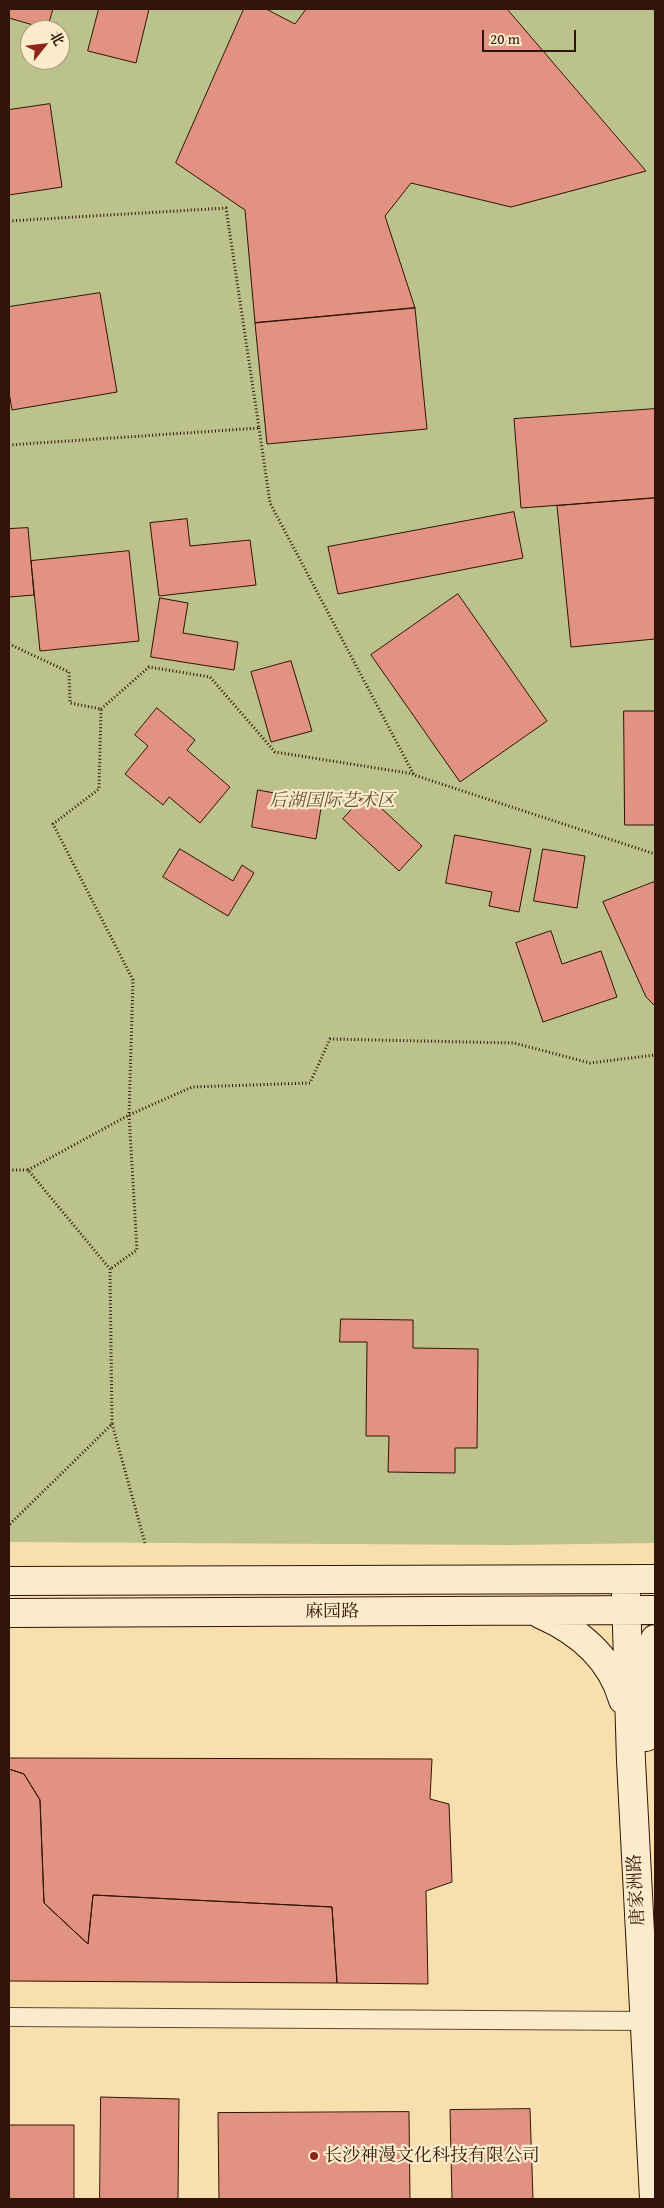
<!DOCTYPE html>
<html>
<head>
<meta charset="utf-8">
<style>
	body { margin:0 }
	#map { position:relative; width:664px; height:2208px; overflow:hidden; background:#f7e0ad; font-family:"Gentium Book Plus","Noto Serif SC",serif }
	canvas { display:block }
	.frame { position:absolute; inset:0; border:10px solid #311407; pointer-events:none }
	.north { position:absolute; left:20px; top:20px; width:50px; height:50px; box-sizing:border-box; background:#faebca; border:1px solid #aa957c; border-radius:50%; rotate:61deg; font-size:14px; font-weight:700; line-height:20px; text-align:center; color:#311407 }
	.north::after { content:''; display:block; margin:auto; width:18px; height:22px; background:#8f2418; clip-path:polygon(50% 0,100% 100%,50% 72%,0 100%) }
	.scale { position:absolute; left:482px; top:30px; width:94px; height:22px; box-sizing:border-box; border:2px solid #311407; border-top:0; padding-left:6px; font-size:15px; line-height:18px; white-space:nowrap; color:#311407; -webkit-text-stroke:4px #faebca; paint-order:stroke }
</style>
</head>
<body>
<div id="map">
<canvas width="664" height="2208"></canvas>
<div class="frame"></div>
<div class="north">北</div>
<div class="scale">20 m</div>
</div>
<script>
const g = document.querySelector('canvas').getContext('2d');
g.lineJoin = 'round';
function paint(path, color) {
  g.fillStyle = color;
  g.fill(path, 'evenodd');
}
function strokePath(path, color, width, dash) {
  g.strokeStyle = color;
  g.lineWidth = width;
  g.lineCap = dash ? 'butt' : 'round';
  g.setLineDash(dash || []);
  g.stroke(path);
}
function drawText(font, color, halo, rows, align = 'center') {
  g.font = font + ' "Gentium Book Plus","Noto Serif SC",serif';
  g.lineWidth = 4.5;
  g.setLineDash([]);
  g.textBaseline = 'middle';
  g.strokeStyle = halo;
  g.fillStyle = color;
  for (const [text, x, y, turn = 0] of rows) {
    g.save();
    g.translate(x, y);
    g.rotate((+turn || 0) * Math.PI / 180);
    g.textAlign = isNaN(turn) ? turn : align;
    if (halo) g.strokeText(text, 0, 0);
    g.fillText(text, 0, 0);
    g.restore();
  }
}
paint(new Path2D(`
	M9 9H655V1543L510 1545 9 1542ZM30 30H60V60H30Z`), '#bbc28b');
const building = new Path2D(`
	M9 9H53L47 29 9 18Z
	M99 9H149L136 63 88 51Z
	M244 9H266L295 24 306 9H507L646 171 511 207 411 183 385 216 415 308 255 323 245 210 176 163Z
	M50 104 62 187 9 195V110Z
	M100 293 117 392 12 410 9 392V307Z
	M415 308 427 429 267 444 255 323Z
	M655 409V498L521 508 514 419Z
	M655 498V639L571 647 557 506Z
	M514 512 523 558 338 594 328 547Z
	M187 519 190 546 250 540 256 585 159 596 150 523Z
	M28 528 34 595 9 597V529Z
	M129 551 139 641 40 651 31 561Z
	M458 594 547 721 460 782 371 655Z
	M160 598 188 603 183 633 238 642 234 670 151 657Z
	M291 661 312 731 271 742 251 672Z
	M157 708 195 740 187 750 230 787 200 823 169 797 163 805 125 774 148 746 135 735Z
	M624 711H655V825H625Z
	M258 790 322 802 316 839 252 827Z
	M366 794 422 846 399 871 343 819Z
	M455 835 531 849 519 912 489 906 492 892 446 883Z
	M180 849 233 881 242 865 254 873 228 916 163 877Z
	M543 849 585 856 577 908 534 901Z
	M654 882 655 886V1006L646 997 603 902Z
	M551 931 562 964 601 951 617 997 543 1022 516 943Z
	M341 1319 413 1320V1348L478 1349 477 1448H455V1473L388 1472 389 1436H366L367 1342H340Z
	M9 1758 432 1759 430 1799 449 1804 452 1882 426 1891 428 1984 337 1983 332 1907 93 1895 88 1944 44 1903 40 1800 24 1774 9 1769Z
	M9 1769 24 1774 40 1800 44 1903 88 1944 93 1895 332 1907 337 1983 9 1981Z
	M101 2097 179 2099 178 2199H100Z
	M530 2109 533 2199H452L450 2110Z
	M409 2112 410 2199H219L218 2113Z
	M9 2125H74V2199H9Z`);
paint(building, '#e29280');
strokePath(building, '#311407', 1);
const lane = new Path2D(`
	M9 2017 644 2021`);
const secondary = new Path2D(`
	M9 1581 655 1579
	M626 1594 631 1761 654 2199
	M9 1613 655 1610
	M540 1614C579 1631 611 1658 623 1700
	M646 1737V1723L655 1639`);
strokePath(lane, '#624730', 20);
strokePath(secondary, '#311407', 30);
strokePath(new Path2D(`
	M9 221 226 208 259 428 9 445
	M259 428 270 503 414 775 655 854
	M9 644 69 672 70 703 101 709 99 789 53 824 133 980 129 1115 192 1087 310 1083 330 1039 514 1043 590 1063 655 1055
	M101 709 149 667 210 677 275 752 414 774
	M9 1170H28L110 1269 112 1424 9 1525
	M28 1170 129 1115 137 1250 110 1269
	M112 1424 145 1543`), '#311407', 3, [1, 2.5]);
strokePath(lane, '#faebca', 18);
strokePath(secondary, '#faebca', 28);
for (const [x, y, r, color] of [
	[314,2156,5,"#8f2418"]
]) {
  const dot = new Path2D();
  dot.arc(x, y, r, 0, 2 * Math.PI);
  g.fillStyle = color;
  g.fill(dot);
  strokePath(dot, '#faebca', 2);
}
drawText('italic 18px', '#615135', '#faebca', [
	["后湖国际艺术区",332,801]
]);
drawText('18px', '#311407', '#faebca', [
	["麻园路",332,1612],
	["唐家洲路",637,1890,-93]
]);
drawText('18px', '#311407', '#faebca', [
	["长沙神漫文化科技有限公司",324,2156]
], 'left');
</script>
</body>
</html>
